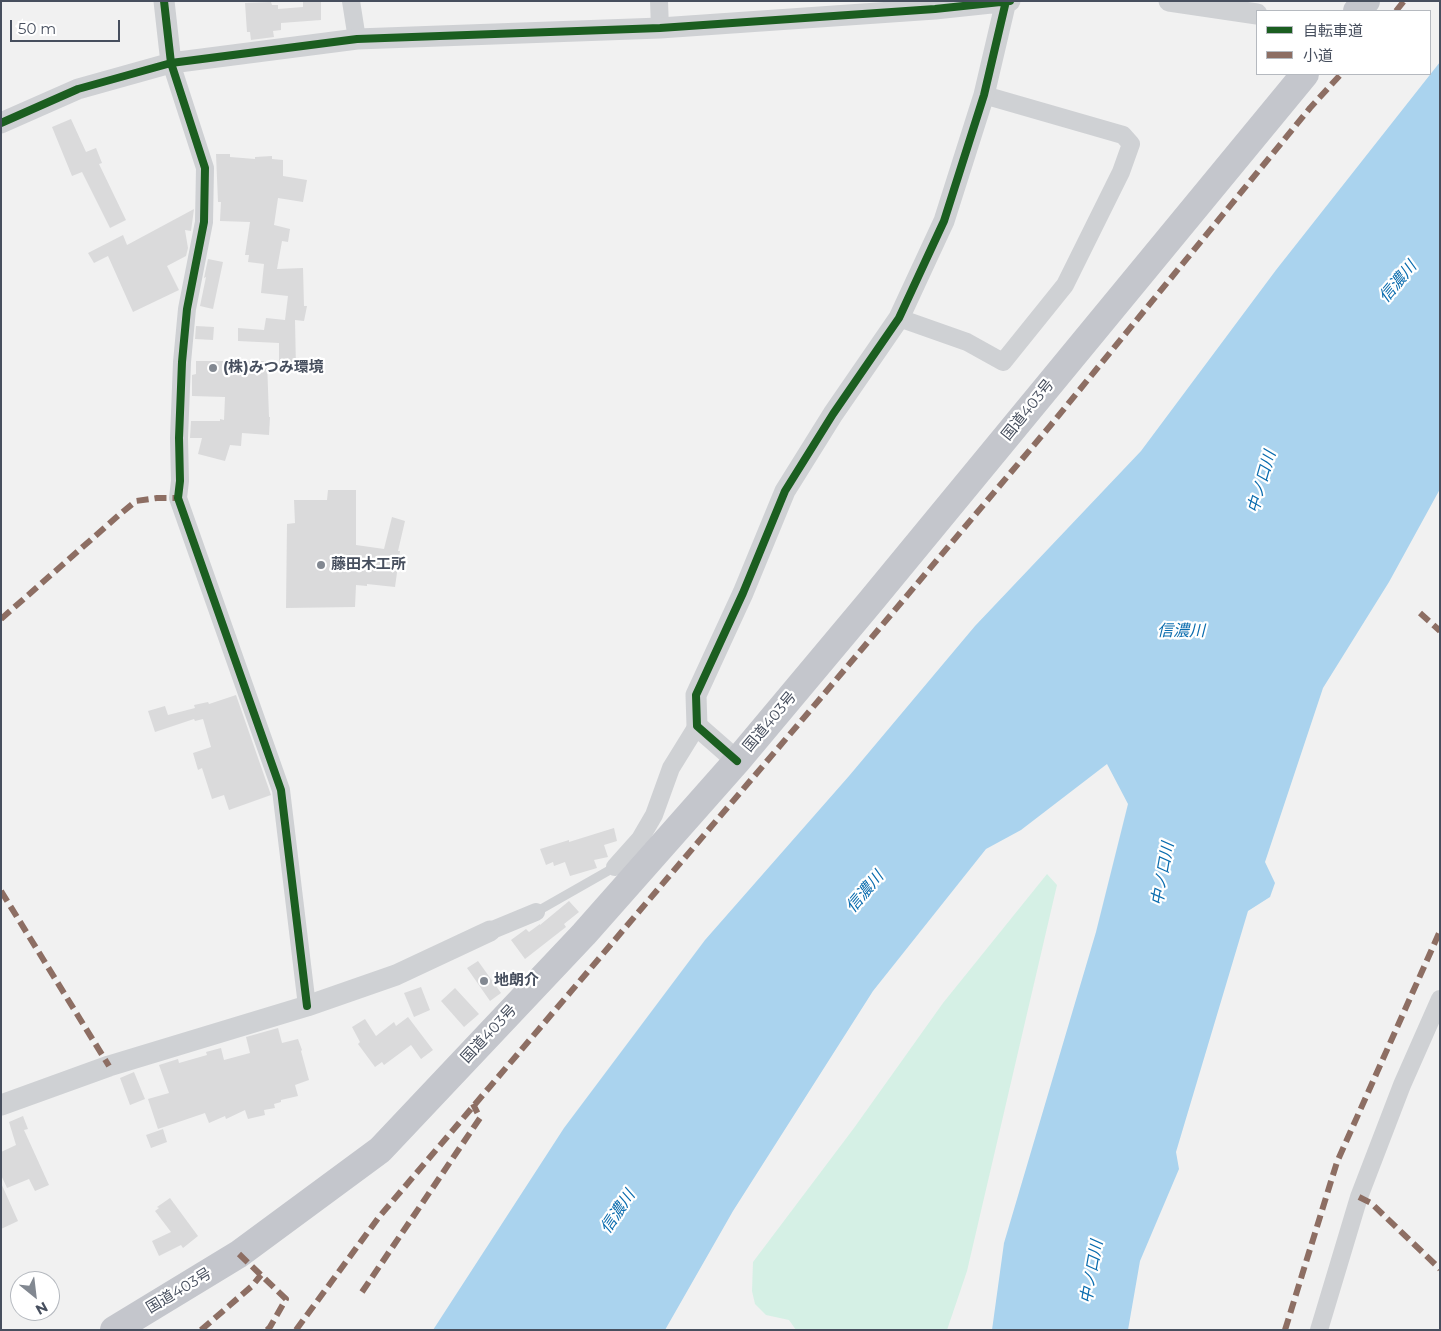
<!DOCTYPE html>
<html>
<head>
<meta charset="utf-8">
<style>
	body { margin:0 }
	#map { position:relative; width:1441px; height:1331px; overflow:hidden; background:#f1f1f1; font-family:Montserrat,"Noto Sans JP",sans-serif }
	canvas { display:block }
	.frame { position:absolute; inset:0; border:2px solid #474f5e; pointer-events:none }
	.legend { position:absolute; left:1256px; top:10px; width:175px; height:65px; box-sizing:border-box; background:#fff; border:1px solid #b5b9bf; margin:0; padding:6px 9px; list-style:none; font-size:15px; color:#474f5e }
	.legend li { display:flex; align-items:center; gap:10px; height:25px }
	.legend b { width:25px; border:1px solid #b5b9bf }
	.north { position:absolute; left:10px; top:1271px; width:50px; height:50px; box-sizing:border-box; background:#fff; border:1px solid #b5b9bf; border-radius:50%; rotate:151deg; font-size:14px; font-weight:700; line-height:20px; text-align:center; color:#474f5e }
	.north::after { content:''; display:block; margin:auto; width:18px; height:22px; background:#828891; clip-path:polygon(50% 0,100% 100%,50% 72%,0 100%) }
	.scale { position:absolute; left:10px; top:20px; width:110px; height:22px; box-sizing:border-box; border:2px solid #474f5e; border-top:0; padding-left:6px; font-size:15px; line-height:18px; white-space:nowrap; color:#474f5e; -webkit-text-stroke:4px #fff; paint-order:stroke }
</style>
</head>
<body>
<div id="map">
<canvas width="1441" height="1331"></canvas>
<div class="frame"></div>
<ul class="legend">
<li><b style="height:6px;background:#1b5e20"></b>自転車道</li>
<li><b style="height:6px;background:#8d6e63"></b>小道</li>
</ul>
<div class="north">N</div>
<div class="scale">50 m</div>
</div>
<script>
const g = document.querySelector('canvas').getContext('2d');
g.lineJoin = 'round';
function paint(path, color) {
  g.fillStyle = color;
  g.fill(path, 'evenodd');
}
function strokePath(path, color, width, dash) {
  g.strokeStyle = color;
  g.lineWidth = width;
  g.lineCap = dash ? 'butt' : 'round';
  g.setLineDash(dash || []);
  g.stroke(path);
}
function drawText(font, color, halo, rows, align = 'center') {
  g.font = font + ' Montserrat,"Noto Sans JP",sans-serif';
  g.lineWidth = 4.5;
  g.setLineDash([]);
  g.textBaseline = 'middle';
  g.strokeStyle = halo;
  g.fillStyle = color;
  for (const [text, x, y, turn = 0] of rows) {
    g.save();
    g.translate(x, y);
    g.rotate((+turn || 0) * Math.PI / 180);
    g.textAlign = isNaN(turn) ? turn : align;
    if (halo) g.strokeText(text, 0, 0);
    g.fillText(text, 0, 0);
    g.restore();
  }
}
paint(new Path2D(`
	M1047 874 1057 885 967 1271 947 1330H796L789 1320 766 1315 755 1304 752 1291 753 1262 854 1128 943 1003Z`), '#d5f0e5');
paint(new Path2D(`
	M1440 62V489L1389 582 1323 688 1265 862 1275 883 1270 897 1248 911 1176 1152 1179 1169 1140 1261 1128 1330H992L1004 1243 1096 932 1128 804 1107 764 1021 830 986 849 873 991 733 1211 665 1330H433L564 1128 705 940 849 776 975 626 1141 451 1276 270Z`), '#aad3ee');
paint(new Path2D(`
	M303 1H321V20L281 23V30L273 31 274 37 251 40 250 32H247L245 3 271 2 272 5H278V9L303 7Z
	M71 119 86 152 96 148 102 163 99 164 126 220 110 228 82 172 72 176 52 127Z
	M216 154H230V157L255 159V157L272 156V159L283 160V176L307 180 303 202 278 198 274 225 290 229 288 242 282 241 277 269 303 268 304 306H307L304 321 295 320 296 369 279 370V343L238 341V328L264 330 266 318 285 320 288 296 261 293 264 264 248 262 249 255H245L250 222 220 221 221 202H218Z
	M194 209 191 231 185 230 188 248 186 256 167 266 179 290 133 312 108 256 94 263 88 253 123 235 127 245Z
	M208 259 223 262 213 309 200 306 206 277 204 278Z
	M196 326 214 327 213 340 195 339Z
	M196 361H267L269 417H270L269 435 242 433 241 446 230 445 225 461 198 454 202 438H190L191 421H220V419L224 420 225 397 192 396V375L196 374Z
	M328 490H356V545L384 549 392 517 405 521 398 551H400L395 587 367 584V586L356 585 355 607 286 608 287 524 295 523 294 500H327Z
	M236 695 271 795 229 810 224 795 212 799 202 768 198 770 193 753 211 747 203 719 195 721 194 719 155 732 148 711 165 706 168 715 195 708 194 705 208 702 209 704Z
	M614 828 617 841 604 845 608 857 594 860 597 868 570 876 565 862 554 866 553 862 546 865 540 849 569 840V842Z
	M569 901 579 912 564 924 566 927 525 959 511 940 526 929 529 932 540 924V925Z
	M478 961 501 993 490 1001 467 968Z
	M421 987 430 1010 414 1017 404 993Z
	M455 988 479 1014 464 1027 441 1001Z
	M408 1017 433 1050 421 1059 411 1045 384 1065 382 1062 375 1067 358 1044 360 1042 352 1027 365 1019 376 1036 394 1022 396 1026Z
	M278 1028 282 1043 298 1039 302 1050 301 1051 309 1080 295 1085 298 1096 281 1100V1102L274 1104 275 1108 264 1110 265 1115 248 1119 245 1110 226 1119 225 1116 209 1123 205 1113 158 1129 148 1099 169 1093 159 1065 178 1059 179 1063 207 1055 206 1052 221 1048 224 1060 250 1053 246 1037Z
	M134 1072 145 1099 130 1105 120 1078Z
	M23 1116 28 1129 24 1130 49 1185 35 1191 29 1179 7 1188 1 1175V1152L16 1145 9 1122Z
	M163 1129 167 1142 151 1148 146 1135Z
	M1 1183 18 1221 1 1229Z
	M170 1198 198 1236 183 1248 181 1245 159 1256 152 1241 171 1232 155 1211 159 1208 157 1207Z`), '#dadadb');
strokePath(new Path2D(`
	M536 912 615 867`), '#cfd1d4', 9);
strokePath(new Path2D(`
	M351 1 357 39
	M659 1 660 28
	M171 63 205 168 204 222 187 309 182 362 179 438 180 481 178 498 281 790 307 1006
	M899 318 967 342 1003 362 1065 285 1121 172 1131 144 1123 135 984 95
	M615 867 640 839 654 815 671 768 697 726
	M490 931 536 912
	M1319 1330 1359 1197 1402 1085 1440 999`), '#cfd1d4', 18);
strokePath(new Path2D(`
	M164 1 171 63
	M1169 1 1257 14
	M1 123 78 89 171 63 357 39 660 28 935 9 1010 1
	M737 761 697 726 696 695 743 593 785 491 833 414 899 318 944 221 984 95 1006 1
	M1 1105 109 1066 307 1006 396 975 490 931`), '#cfd1d4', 21);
strokePath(new Path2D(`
	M1357 11 1366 1
	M114 1330 239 1254 380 1150 584 934 737 761 871 601 1305 74`), '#c4c6cc', 28);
strokePath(new Path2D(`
	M1396 11 1404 1
	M1420 613 1440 631
	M1 619 119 515 136 501 157 498H178
	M1 891 109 1066
	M1359 1197 1371 1203 1440 1269
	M239 1254 286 1299 270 1327 267 1330
	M362 1292 480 1118 473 1104
	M201 1330 252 1286 261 1275
	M296 1330 379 1217 819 700 1050 426 1310 108 1341 74
	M1285 1330 1337 1162 1440 931`), '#8d6e63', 6, [12, 6]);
strokePath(new Path2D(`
	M164 1 171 63 205 168 204 222 187 309 182 362 179 438 180 481 178 498 281 790 307 1006
	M1 123 78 89 171 63 357 39 660 28 935 9 1010 1
	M737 761 697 726 696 695 743 593 785 491 833 414 899 318 944 221 984 95 1006 1`), '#1b5e20', 8);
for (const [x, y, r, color] of [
	[213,368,5,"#828891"],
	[321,565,5,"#828891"],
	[484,981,5,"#828891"]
]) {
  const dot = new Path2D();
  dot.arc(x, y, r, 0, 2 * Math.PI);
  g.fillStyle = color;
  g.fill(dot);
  strokePath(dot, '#fff', 2);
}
drawText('bold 15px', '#474f5e', '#fff', [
	["(株)みつみ環境",223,368],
	["藤田木工所",331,565],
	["地朗介",494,981]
], 'left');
drawText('15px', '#474f5e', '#fff', [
	["国道403号",1028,410,-51],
	["国道403号",770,722,-50],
	["国道403号",489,1034,-47],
	["国道403号",179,1291,-31]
]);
drawText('italic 16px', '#0a6cae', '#fff', [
	["信濃川",1398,282,-50],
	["中ノ口川",1262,482,-74],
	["信濃川",1181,631],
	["中ノ口川",1163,874,-80],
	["信濃川",865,892,-50],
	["信濃川",618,1212,-56],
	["中ノ口川",1092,1272,-80]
]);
</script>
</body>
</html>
